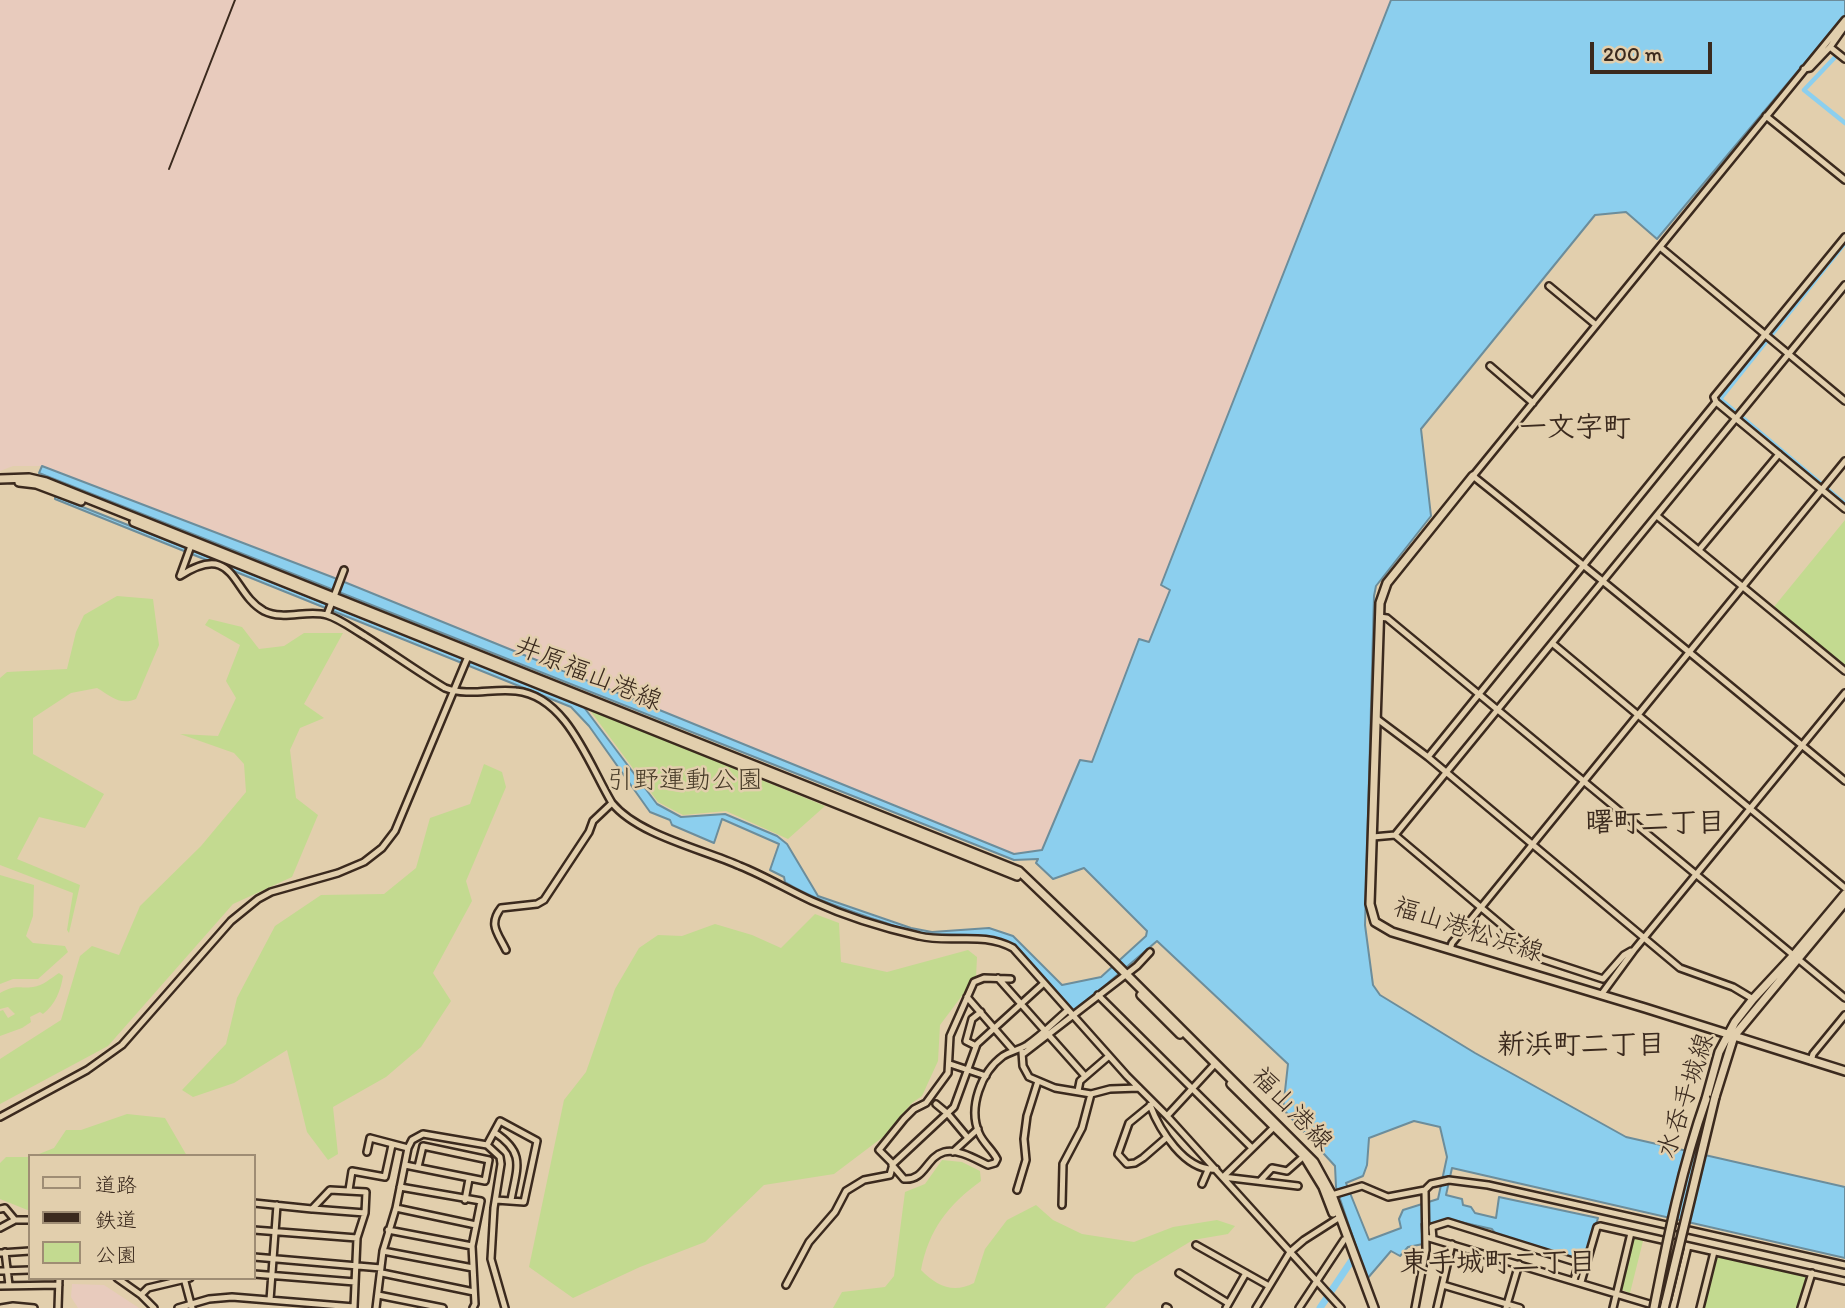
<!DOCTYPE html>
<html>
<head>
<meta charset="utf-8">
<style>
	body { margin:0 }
	#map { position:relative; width:1845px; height:1308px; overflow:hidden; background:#e2cfad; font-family:Itim,"Klee One",sans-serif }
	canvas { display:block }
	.legend { position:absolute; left:28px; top:1154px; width:228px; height:126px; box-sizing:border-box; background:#e2cfad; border:2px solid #9f8d74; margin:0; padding:9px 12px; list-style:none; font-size:21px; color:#3b2a1e }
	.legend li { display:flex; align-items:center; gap:14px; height:35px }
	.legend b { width:35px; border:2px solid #9f8d74 }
	.scale { position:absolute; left:1590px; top:42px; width:122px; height:32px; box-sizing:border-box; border:4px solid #3b2a1e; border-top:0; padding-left:9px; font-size:21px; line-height:24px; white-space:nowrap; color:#3b2a1e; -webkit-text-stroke:5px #e2cfad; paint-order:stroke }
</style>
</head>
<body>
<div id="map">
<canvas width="1845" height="1308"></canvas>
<ul class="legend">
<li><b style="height:9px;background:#e2cfad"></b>道路</li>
<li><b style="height:9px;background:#3b2a1e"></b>鉄道</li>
<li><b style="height:19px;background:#c3da90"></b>公園</li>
</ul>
<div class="scale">200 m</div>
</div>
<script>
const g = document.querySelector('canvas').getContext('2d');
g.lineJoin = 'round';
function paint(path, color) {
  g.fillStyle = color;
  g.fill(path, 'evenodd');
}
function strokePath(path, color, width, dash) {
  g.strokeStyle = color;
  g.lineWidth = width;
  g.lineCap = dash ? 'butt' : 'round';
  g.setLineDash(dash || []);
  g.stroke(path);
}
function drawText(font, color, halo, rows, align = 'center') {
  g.font = font + ' Itim,"Klee One",sans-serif';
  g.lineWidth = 5;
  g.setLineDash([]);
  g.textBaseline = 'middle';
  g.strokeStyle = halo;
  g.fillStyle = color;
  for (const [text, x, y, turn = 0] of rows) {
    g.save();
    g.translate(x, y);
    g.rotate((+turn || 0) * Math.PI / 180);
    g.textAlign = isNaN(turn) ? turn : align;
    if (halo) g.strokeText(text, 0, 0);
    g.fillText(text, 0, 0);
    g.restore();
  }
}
paint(new Path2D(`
	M0 0H1391L1161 586 1170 589 1149 642 1139 640 1092 763 1080 761 1042 850 1014 854 42 466H13L0 471Z
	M72 1284 104 1285 139 1308H78L71 1297Z`), '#e8cbbd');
paint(new Path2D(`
	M1845 520V668L1773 608Z
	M117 596 153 599 159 645 136 699C120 706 111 696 97 688L71 693 33 718V754L104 794 85 828 39 817 17 859 80 885 69 933 67 930 73 893 0 865V678L7 672 67 669 76 632 84 615Z
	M209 619 242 627 259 649 284 646 304 633H343L304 704 324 718 300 728 290 750 296 798 318 815 292 877 233 904 108 1046 0 1104V1059L61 1020 80 956 92 946 119 955 140 906 201 846 246 792 244 764 234 753 180 734 218 736 236 698 226 681 240 645 205 625Z
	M589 709 825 806 788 839 726 811 683 815 658 802Z
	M484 764 502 772 506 787 466 881 472 901 433 973 451 1001 421 1047 386 1077 333 1107 338 1154 328 1160 307 1132 287 1050 234 1083 193 1097 182 1090 226 1044 237 998 275 926 321 895 384 894 416 868 430 818 470 804Z
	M0 875 34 885 33 916 26 936 33 943 65 946 68 952 38 979H13L0 984Z
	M815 914 839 923 841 962 887 972 968 950 977 957 976 977 940 1025 938 1061 922 1096 912 1103 883 1137 834 1174 764 1185 705 1242 640 1267 573 1298 529 1267 564 1100 586 1072 615 989 639 948 658 935 682 936 715 924 752 935 781 948Z
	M59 973 63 976C61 990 55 1005 43 1014L40 1012 30 1017 31 1022 22 1028 0 1036V1011L3 1010 8 1018 15 1014 8 1007 0 1009V993C17 984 17 989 33 987 43 986 51 978 59 973Z
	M127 1114 165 1118 187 1156H34L54 1148 66 1130H81Z
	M6 1157H30V1211L0 1199V1163Z
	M942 1160 962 1162 980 1171 981 1181C948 1205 929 1229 921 1270 937 1286 953 1294 974 1283L985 1249 1007 1220 1036 1205 1053 1220 1082 1234 1134 1242 1173 1227 1217 1220 1235 1226 1228 1234 1193 1240 1135 1275 1105 1308H833L842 1292 885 1287 894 1276 905 1192 925 1184Z
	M1634 1238 1643 1241 1630 1293 1620 1289Z
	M1718 1256 1805 1274 1808 1277 1798 1308H1704L1716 1257Z`), '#c3da90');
const water = new Path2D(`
	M1391 0H1845V15L1657 239 1626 212 1595 215 1421 429 1431 516 1376 586 1374 596 1365 925 1373 985 1380 995 1475 1053 1626 1137 1845 1187V1258L1452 1168 1446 1195 1462 1199 1463 1205 1471 1207 1475 1213 1496 1218 1499 1197 1598 1218 1585 1261 1496 1234 1492 1229 1447 1219 1430 1225 1421 1224 1423 1244 1408 1247 1400 1256 1391 1251 1367 1279 1336 1187 1335 1166 1283 1109 1288 1064 1157 941 1074 1012 1019 949C988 928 951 938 915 932 901 929 888 923 874 919 843 908 813 899 785 882L784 877 770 870 779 844 722 819 714 843 672 825 670 820 650 812 589 726 571 707 55 499V496L583 706 657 804 681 817 725 814 777 836 787 844 818 896 911 928 932 932 989 928 1013 936 1062 985 1101 977 1146 936 1147 931 1084 868 1053 879 1036 863 1038 859 1014 860 39 473 42 466 332 577 1014 854 1042 850 1080 760 1092 762 1139 639 1149 642 1170 590 1161 585 1177 544ZM1414 1121 1440 1127 1447 1157 1438 1199 1403 1210 1399 1219 1401 1228 1369 1240 1346 1183 1363 1176 1367 1165 1369 1138Z`);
paint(water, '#8ccfee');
strokePath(water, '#6c8d9b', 2);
strokePath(new Path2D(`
	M1839 53 1804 90 1845 123
	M1845 243 1720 399 1845 504`), '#8ccfee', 4.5);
strokePath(new Path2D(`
	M1320 1308 1358 1251`), '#8ccfee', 7);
const minor = new Path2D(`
	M1845 20 1473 476C1598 576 1722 679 1845 781
	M1830 47 1845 26
	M1804 69 1810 68 1830 47 1845 59
	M1766 116 1845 180
	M1660 247 1845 401
	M1549 286 1596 325
	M1490 366 1533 403
	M1716 402 1714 397 1845 237
	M1657 516 1845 671
	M192 543 180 576C236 540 231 593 264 611 284 621 307 609 327 615 340 619 353 629 365 636 392 653 418 672 445 688 469 697 492 688 516 691 567 696 589 765 612 803 638 835 702 849 740 866 765 876 788 890 812 901 845 916 883 928 919 936 951 944 982 931 1013 948L1127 1076 1167 1116 1341 1308
	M1699 550 1779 454
	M327 615 344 570
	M1379 617 1387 618 1845 998
	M1552 643 1845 888
	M1376 718 1428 757 1680 968 1733 987 1753 999
	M1428 757 1716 402 1845 509
	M1395 835 1845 285
	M1373 837 1395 835 1542 959 1603 979 1624 955 1631 951
	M1450 949 1452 943 1845 461
	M506 950C498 933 488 925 501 908L537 904 544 900 589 832 593 821 612 803
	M998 978 1085 1076
	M1098 995 1252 1148
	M1601 995 1634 950 1845 693
	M967 997 1013 1050
	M976 1046 966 1041 972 1019 981 1012
	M1022 1052 1023 1066 1029 1077 1055 1088 1091 1094 1110 1089 1139 1088
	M1023 1054 1137 966 1150 952
	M1811 1061 1813 1054 1845 1015
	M950 1064 986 1076
	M1078 1091 1080 1081 1109 1056
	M936 1104 948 1114 968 1138
	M1150 1105C1159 1129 1185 1172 1216 1169
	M1151 1105 1129 1123 1118 1154 1127 1164 1135 1163 1143 1158 1166 1138
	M1167 1116 1213 1066
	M0 1117 87 1070 122 1045 231 921 258 899 271 892 338 873 364 862 382 848 395 831 469 654
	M494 1132C526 1153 517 1167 511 1200
	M487 1145 500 1121 537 1141 524 1202 496 1200
	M367 1152 370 1138 408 1148
	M953 1152 978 1129
	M893 1164 879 1150 904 1119 914 1109 926 1103 948 1073 950 1036 974 982 984 978 1011 979
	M405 1165 485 1181 489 1160 423 1146 418 1167
	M892 1165 904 1179C925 1181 926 1157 944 1152 958 1148 977 1160 988 1165L995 1163 997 1159C992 1149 983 1143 979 1133 968 1108 981 1072 1003 1056 1011 1051 1019 1050 1027 1045 1042 1035 1055 1021 1068 1010
	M1224 1176 1274 1127
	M1223 1177 1298 1186
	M1261 1180 1272 1168 1287 1171 1304 1156
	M1202 1184 1208 1170
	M400 1187 481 1201 472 1246 475 1304 473 1308
	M349 1190 352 1171 385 1177 392 1145
	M1017 1190 1026 1160 1024 1139 1027 1116 1038 1081
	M1332 1195 1362 1186 1388 1197 1425 1190
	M465 1200 469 1179
	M1062 1205 1063 1164 1082 1128 1091 1094
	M396 1208 476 1225
	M0 1209 5 1208 15 1220
	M313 1209 365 1213
	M0 1228 15 1220H30
	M254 1230 357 1238
	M388 1230 472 1246
	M1426 1237 1656 1306 1672 1242
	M1433 1239 1432 1227 1448 1222 1579 1263 1574 1280
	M1196 1245 1269 1286
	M383 1251 473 1268
	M5 1252 9 1285
	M0 1253 30 1251
	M254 1257 381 1268
	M0 1271 30 1270
	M382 1273 474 1292
	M1179 1273 1228 1303
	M254 1274 355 1282
	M117 1278 141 1295 154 1308
	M184 1278 192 1308
	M1581 1282 1597 1227 1600 1226 1845 1281
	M786 1285 809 1242 835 1212 846 1191 864 1180 890 1175 893 1164 954 1107 977 1044 1044 983
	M1443 1285 1520 1308
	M0 1286 59 1285
	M141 1295 148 1288 190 1278
	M378 1295 443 1308
	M270 1300 277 1205
	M1166 1307 1168 1308
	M1 1308 13 1306 34 1308
	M58 1308 59 1278
	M178 1308 209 1299 232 1297 354 1307 357 1238 365 1213 366 1192 330 1190 312 1209 254 1203
	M376 1308 383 1251 396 1208 408 1148 412 1140 423 1134 487 1145 500 1157 501 1164 494 1208 491 1259 505 1308
	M1226 1308 1246 1273
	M1256 1308 1290 1252 1304 1240 1340 1217
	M1299 1308 1344 1240
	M1415 1308 1426 1250 1425 1190 1431 1184 1449 1180 1488 1185 1845 1265
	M1437 1308 1452 1244
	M1506 1308 1519 1264
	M1613 1308 1631 1233
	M1673 1308 1688 1246
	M1700 1308 1714 1252
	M1801 1308 1812 1273`);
const major = new Path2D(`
	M1473 476 1387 583 1380 603 1370 904 1375 922 1392 932 1645 1008 1845 1071
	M0 479 29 478 46 482 1019 871 1114 962 1314 1162 1332 1195 1374 1308
	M19 482 36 484 81 501
	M134 522 1017 876
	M1141 995 1180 1034
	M1231 1084 1304 1156 1323 1187 1333 1213
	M1715 1097 1734 1036 1845 902
	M1706 1099 1719 1052 1735 1022 1753 999 1793 956 1845 894`);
strokePath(minor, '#3b2a1e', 10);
strokePath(major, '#3b2a1e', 12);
strokePath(minor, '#e2cfad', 5);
strokePath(major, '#e2cfad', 7);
strokePath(new Path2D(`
	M169 169 235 0`), '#3b2a1e', 2);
const majorBridge = new Path2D(`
	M1666 1301 1715 1097
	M1654 1308C1668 1237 1682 1167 1706 1099`);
strokePath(majorBridge, '#3b2a1e', 12, []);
strokePath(majorBridge, '#e2cfad', 7);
drawText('26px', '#3b2a1e', '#e2cfad', [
	["井原福山港線",588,675,22],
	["福山港松浜線",1468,931,18],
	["水呑手城線",1687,1096,-72],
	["福山港線",1291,1110,46]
]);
drawText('26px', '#493c29', '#e2cfad', [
	["引野運動公園",685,781]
]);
drawText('bold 28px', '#3b2a1e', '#e2cfad', [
	["一文字町",1575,429],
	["曙町二丁目",1655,824],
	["新浜町二丁目",1581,1046],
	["東手城町二丁目",1498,1264]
]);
</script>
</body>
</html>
